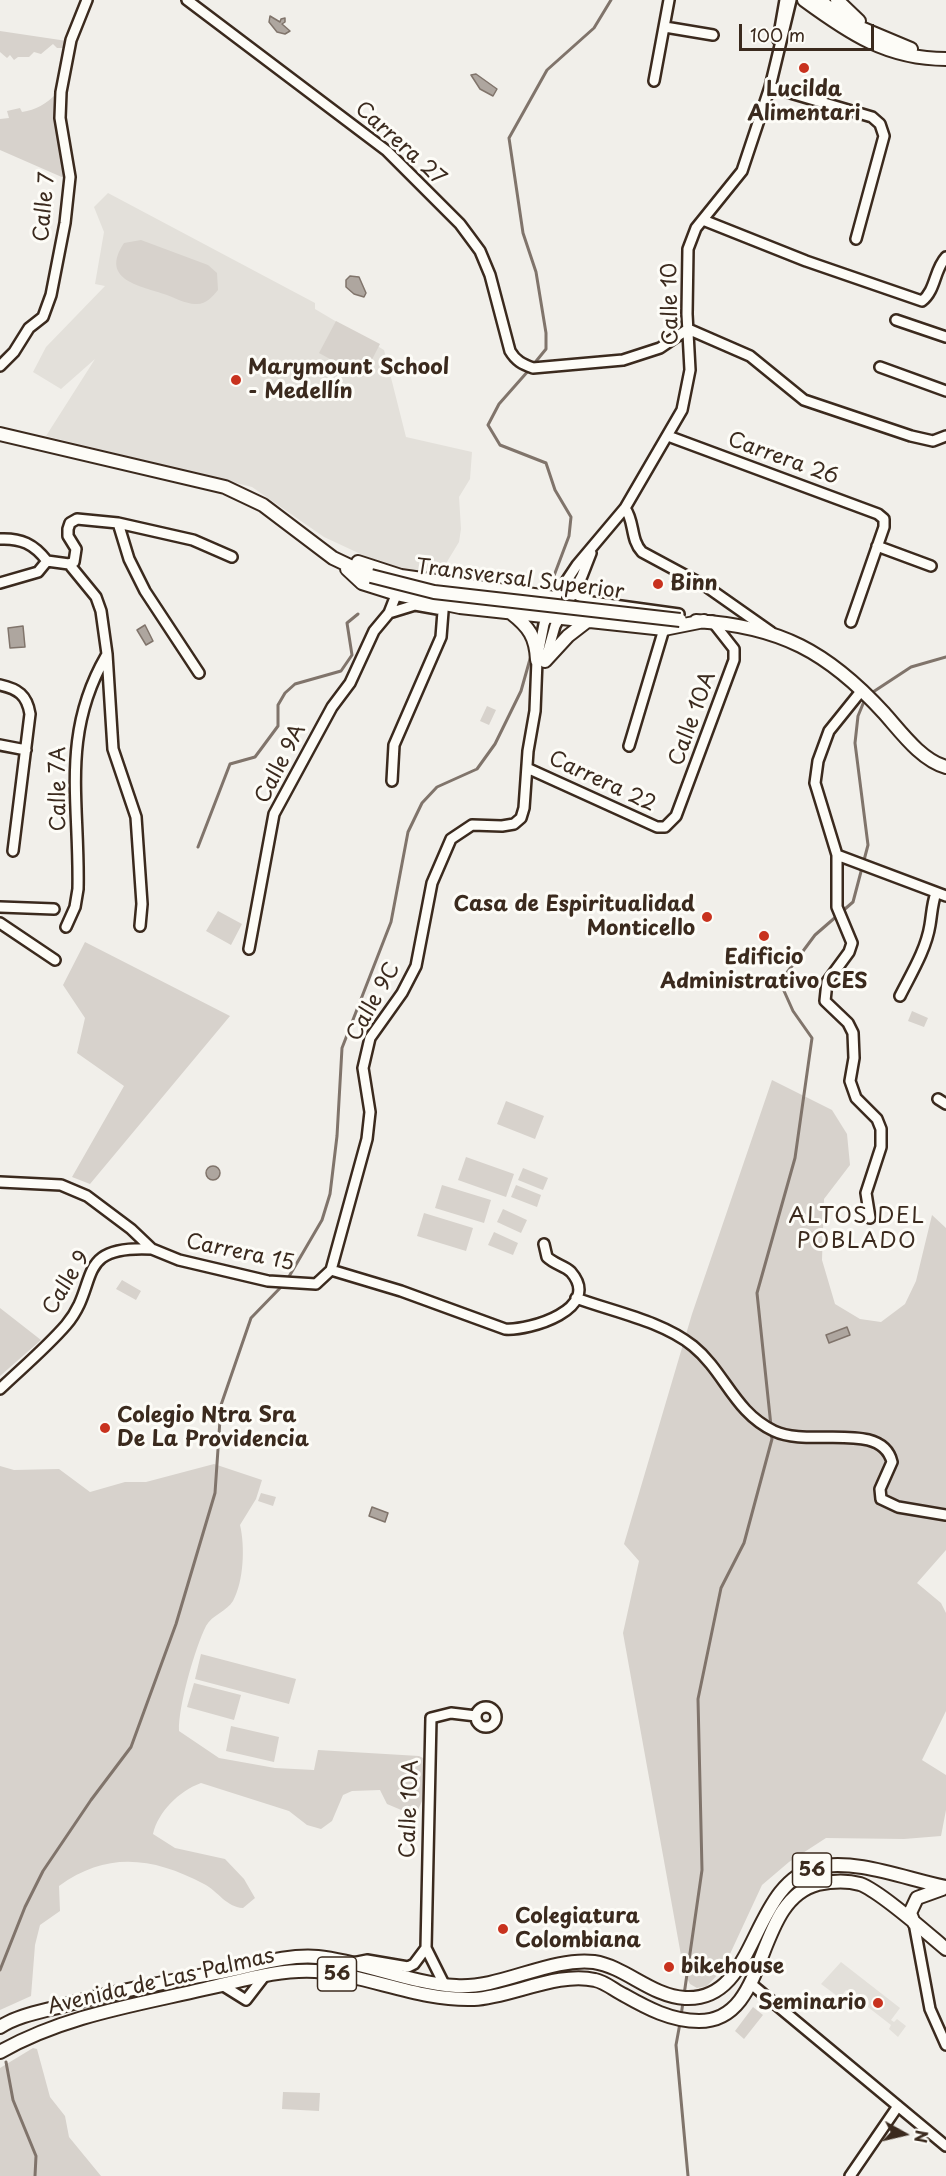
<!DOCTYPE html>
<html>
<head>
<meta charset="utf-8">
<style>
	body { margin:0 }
	#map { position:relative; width:946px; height:2176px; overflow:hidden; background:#f1efea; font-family:"Playpen Sans",sans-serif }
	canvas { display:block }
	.north { position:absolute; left:874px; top:2104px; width:60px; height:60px; -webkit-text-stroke:4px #fdfcf7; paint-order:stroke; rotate:98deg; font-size:16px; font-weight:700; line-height:24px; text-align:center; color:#3b2a1e }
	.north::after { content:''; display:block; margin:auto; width:21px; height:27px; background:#3b2a1e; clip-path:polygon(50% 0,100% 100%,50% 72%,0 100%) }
	.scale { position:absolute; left:739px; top:24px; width:135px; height:27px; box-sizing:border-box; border:3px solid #3b2a1e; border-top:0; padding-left:8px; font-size:18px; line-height:21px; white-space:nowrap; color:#3b2a1e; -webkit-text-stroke:4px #fdfcf7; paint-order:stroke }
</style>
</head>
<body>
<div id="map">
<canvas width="946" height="2176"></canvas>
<div class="north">N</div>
<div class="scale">100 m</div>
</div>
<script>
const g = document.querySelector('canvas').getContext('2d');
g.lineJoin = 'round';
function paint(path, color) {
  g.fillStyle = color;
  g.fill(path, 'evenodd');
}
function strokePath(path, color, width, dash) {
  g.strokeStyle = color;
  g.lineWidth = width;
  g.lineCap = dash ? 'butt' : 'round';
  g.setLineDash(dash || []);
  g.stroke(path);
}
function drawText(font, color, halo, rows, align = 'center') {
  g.font = font + ' "Playpen Sans",sans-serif';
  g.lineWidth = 6;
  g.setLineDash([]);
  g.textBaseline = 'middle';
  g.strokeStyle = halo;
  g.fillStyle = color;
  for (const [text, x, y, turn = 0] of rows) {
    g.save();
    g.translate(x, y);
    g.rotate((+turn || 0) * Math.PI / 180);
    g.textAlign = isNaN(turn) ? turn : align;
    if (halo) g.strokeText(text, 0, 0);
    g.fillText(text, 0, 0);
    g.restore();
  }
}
paint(new Path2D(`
	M108 193 315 303V309L384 350 406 437 472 452 470 479 459 497 461 529 459 542 439 575 410 573 367 557 324 537 252 487 46 436 95 359 61 389 33 372 46 347 105 286 95 284 104 232 94 207Z
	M841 1962 900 2008 891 2020 894 2022 897 2019 906 2026 898 2037 889 2029 891 2025 846 1990 840 1998 821 1984Z`), '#e3e0da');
paint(new Path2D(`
	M0 31 67 41 65 48H57L53 44 41 54 34 52 29 57H18L14 60 10 55 7 58 0 52Z
	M56 94 54 113 64 178 0 150V119L9 118 7 111 20 108 22 112C36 110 46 104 56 94Z
	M141 240 208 265 217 273 218 290C212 297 206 305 195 304 186 304 173 297 164 294 137 285 100 279 124 243Z
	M336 321 380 344 363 377 319 353Z
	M487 706 496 710 489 725 480 721Z
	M218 911 242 924 231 945 206 931Z
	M85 942 230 1016 90 1184 72 1177 124 1086 77 1053 85 1018 63 985Z
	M912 1011 928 1018 924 1027 908 1021Z
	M772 1080 832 1110 847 1134 850 1165 824 1199 822 1260 835 1304 860 1319 881 1322 905 1304 916 1281 932 1215 946 1228V1550L917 1583 941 1603 946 1613V1711L922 1760 946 1775V1810L941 1836 904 1839 826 1838 789 1862 762 1885 723 1969 707 1986 697 1988 690 1984 684 1972 623 1633 639 1561 624 1544 692 1314Z
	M506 1101 544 1116 535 1139 497 1124Z
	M466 1157 514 1174 506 1197 458 1180Z
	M523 1168 548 1178 543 1190 518 1180Z
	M442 1185 491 1200 484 1223 435 1208Z
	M516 1185 541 1195 537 1207 511 1197Z
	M503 1209 527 1220 521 1233 497 1222Z
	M424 1213 473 1228 466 1251 417 1236Z
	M494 1232 518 1243 513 1255 488 1245Z
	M122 1280 141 1291 136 1300 116 1289Z
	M0 1308 41 1340 0 1376Z
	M214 1464 262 1480 256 1499 240 1525C245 1546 244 1581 233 1601 227 1611 212 1615 206 1626 195 1648 178 1707 179 1731L219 1758 275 1768 314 1770 318 1750 419 1756 425 1759 423 1799 417 1812H406L387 1804 380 1790 352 1791 343 1795 332 1821 321 1829 307 1825 289 1811 201 1783C179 1791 158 1812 153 1834L175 1848 225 1859 244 1879 255 1898 243 1908C226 1907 219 1892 204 1884 153 1857 107 1851 59 1886L60 1911 40 1925 35 1945 31 1996 0 2010V1466L14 1470 59 1469 90 1492 125 1482H146Z
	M261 1493 276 1497 273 1506 258 1501Z
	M201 1654 296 1679 289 1704 195 1679Z
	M194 1683 241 1695 234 1720 187 1707Z
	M231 1726 279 1737 274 1762 226 1751Z
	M753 2007 763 2015 744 2039 735 2031Z
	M33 2048 37 2049 50 2097 65 2116 69 2137 101 2176H0V2068Z
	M283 2092 320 2093 319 2111 282 2109Z`), '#d7d2cc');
const water = new Path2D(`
	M270 16 280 22 281 19 285 18V22L282 24 290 31 285 34 277 32 269 22Z
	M476 74 497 89 493 96 480 89 471 75Z
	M350 276 359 277 366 293 364 297 354 294 346 287V280Z
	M145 625 153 641 146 645 137 630Z
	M23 626 25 647 10 648 8 628Z
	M206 1173a7 7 0 1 1 14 0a7 7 0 1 1-14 0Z
	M847 1327 850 1335 829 1343 826 1335Z
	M372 1507 388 1513 385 1522 369 1516Z`);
paint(water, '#aea69f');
strokePath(water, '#80746b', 1.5);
strokePath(new Path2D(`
	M533 365 546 349V333L536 272 523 233 509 138 547 70 594 28 611 0
	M529 370 499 404 488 425 500 445 546 463 555 490 571 517 569 536 552 581
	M873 692 911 667 946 657
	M198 847 230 764 255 757 261 749 278 726V705L285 693 295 684 341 671 352 655 347 623 358 614
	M287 1280 322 1220 330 1194 337 1136 342 1048 391 922 408 832 422 803 437 787 477 769 495 744 521 691 532 652
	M771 1426 757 1293 795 1158 812 1038 793 1011 780 982 815 935 853 902 868 845 855 743 858 716 865 699
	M0 1970 25 1907 43 1871 91 1800 131 1747 176 1624 215 1493 221 1405 251 1318 283 1285
	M684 1995 702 1870 698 1699 721 1588 744 1543 772 1439 771 1433
	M681 2016 683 2002
	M680 2023 676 2045 688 2176
	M6 2062 13 2100 36 2156 35 2176`), '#80746b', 3);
const minor = new Path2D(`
	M187 0 387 151 460 224 480 251 490 275 510 351C516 361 522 364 533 368L623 360 660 348 688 329 750 356 804 400 911 436 933 441 946 436
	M665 27 713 35
	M778 40 785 0
	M654 81 669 0
	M770 87 872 117 880 124 884 136 856 239
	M703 220 806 261 922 301C936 290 934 270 946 257
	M896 320 946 337
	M0 366 14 352 29 328 43 317 51 295 65 223 70 177 60 118 61 92 71 40 87 0
	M880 367 946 391
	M668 436 878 514 884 519V527L851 622
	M625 508C635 522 630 539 642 552L707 587 771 632
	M118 523 129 559 145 591 199 673
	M0 539C21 538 34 544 47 561
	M877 546 931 566
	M47 561 69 564 96 597 101 611 107 654 113 749 136 817 142 904 140 926
	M69 564 74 562 76 549 68 536V529L70 523 77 519 118 523 193 540 232 557
	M0 583 38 572 47 561
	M573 593 592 602 679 614
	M389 613 415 605 443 610
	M546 658 555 626 582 576 591 553
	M0 685C18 689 27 695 30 714L13 851
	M862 690 829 731 818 761 815 783 837 855V907L852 943 849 952 827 982 825 1001 848 1023 853 1033 854 1058 850 1081 856 1098 877 1119 881 1129V1147L866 1193 870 1218
	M0 745 26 750
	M629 746 664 629
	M527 768 657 827H665L676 816 734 660V649L712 621
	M392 781 394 745 441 637 444 599
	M837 855 946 896
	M0 907 54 909
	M0 923 55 960
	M66 927 75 907 78 889C80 803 60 736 106 656
	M249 949 274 814 332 707 350 683 374 631 389 613 398 590
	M900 996C911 974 926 950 930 925 932 913 932 904 936 893
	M938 1099 946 1104
	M0 1182 61 1185 87 1196 131 1229 152 1249 179 1260 268 1281 316 1284 331 1270 367 1139 370 1112 363 1068 370 1038 402 993 416 966 432 883 451 839 472 825 502 826 514 824 521 818 524 808 528 751 535 711 537 660 544 624 555 598 577 565 625 508 682 410 690 370 687 314 688 249 696 228 742 171 770 87 791 0
	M331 1270 401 1291 505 1329C529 1331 603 1309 571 1272 565 1266 554 1264 547 1257L544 1244
	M576 1298C614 1312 662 1321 693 1346 725 1372 734 1412 774 1431 809 1448 882 1420 892 1462L880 1489 881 1499 898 1507 946 1515
	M0 1389C22 1368 46 1348 66 1325 101 1284 72 1245 152 1249
	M476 1717a10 10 0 1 1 20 0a10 10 0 1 1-20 0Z
	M914 1923 930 2009 946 2045
	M352 1963 367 1960 408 1967 414 1964 426 1948
	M750 1983 946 2146
	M444 1984 426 1948 431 1718 451 1713 476 1716
	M222 1985 246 2000 266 1974
	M850 2176 898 2106`);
const major = new Path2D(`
	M804 0C849 33 887 59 946 59
	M819 0 849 23 911 49
	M837 0 859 21
	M0 434 225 487 263 505 333 558 371 576
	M358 562 401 576 555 598
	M347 569 362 583 397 594 460 607 664 629 704 621
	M511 613C529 627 536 637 537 660
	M696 621C780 626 828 652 884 713 901 732 921 760 946 767
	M545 661 568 636 590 619
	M914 1923 910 1913 917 1898 942 1889
	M0 2027C17 2016 39 2012 58 2007 112 1992 166 1982 221 1972 252 1966 287 1954 318 1957 365 1962 409 1983 456 1986 501 1989 549 1957 594 1962 626 1967 651 1996 685 1998 759 2002 749 1883 818 1867 855 1858 909 1880 946 1887
	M0 2052C63 2016 135 2005 204 1989 241 1981 277 1969 315 1971 369 1975 418 2001 474 1999 511 1997 559 1971 595 1980 605 1982 614 1990 624 1995 647 2008 671 2021 699 2021 771 2021 752 1901 818 1884 832 1881 846 1880 860 1884 880 1891 928 1934 946 1949`);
strokePath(minor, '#3b2a1e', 14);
strokePath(major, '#3b2a1e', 16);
strokePath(minor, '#fdfcf7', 9);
strokePath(major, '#fdfcf7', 12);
const majorBridge = new Path2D(`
	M371 576 434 592 680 620`);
strokePath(majorBridge, '#3b2a1e', 16, []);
strokePath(majorBridge, '#fdfcf7', 12);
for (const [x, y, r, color] of [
	[804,68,6,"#c8321e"],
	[236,380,6,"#c8321e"],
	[658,584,6,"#c8321e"],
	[707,917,6,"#c8321e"],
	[764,936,6,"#c8321e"],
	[105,1428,6,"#c8321e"],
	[503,1929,6,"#c8321e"],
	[669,1967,6,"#c8321e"],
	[878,2003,6,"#c8321e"]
]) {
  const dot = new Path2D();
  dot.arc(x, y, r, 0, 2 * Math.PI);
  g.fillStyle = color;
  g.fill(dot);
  strokePath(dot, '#fdfcf7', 2);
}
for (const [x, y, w] of [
	[812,1870,39],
	[337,1974,39]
]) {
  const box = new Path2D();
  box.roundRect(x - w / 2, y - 17, w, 34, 4.5);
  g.fillStyle = '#fdfcf7';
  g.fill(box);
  strokePath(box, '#3b2a1e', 1.5);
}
drawText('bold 20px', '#3b2a1e', null, [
	["56",812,1870],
	["56",337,1974]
]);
drawText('bold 21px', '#3b2a1e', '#fdfcf7', [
	["Lucilda",804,90,"center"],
	["Alimentari",804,114,"center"],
	["Marymount School",248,368],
	["- Medellín",248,392],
	["Binn",670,584],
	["Casa de Espiritualidad",695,905,"right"],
	["Monticello",695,929,"right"],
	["Edificio",764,958,"center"],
	["Administrativo CES",764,982,"center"],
	["Colegio Ntra Sra",117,1416],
	["De La Providencia",117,1440],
	["Colegiatura",515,1917],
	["Colombiana",515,1941],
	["bikehouse",681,1967],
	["Seminario",866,2003,"right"]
], 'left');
drawText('21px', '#3b2a1e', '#fdfcf7', [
	["Carrera 27",400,144,42],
	["Calle 7",45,207,-85],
	["Calle 10",671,304,-91],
	["Carrera 26",783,459,20],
	["Transversal Superior",520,580,7],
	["Calle 10A",693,719,-70],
	["Calle 9A",281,764,-63],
	["Carrera 22",602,782,25],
	["Calle 7A",59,789,-90],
	["Calle 9C",374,1002,-61],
	["Carrera 15",240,1253,12],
	["Calle 9",67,1283,-59],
	["Calle 10A",410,1809,-88],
	["Avenida de Las Palmas",161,1982,-13]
]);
g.letterSpacing = '1.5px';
drawText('22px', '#3b2a1e', '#fdfcf7', [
	["ALTOS DEL",857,1217],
	["POBLADO",857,1242]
]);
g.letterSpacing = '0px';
</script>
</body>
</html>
